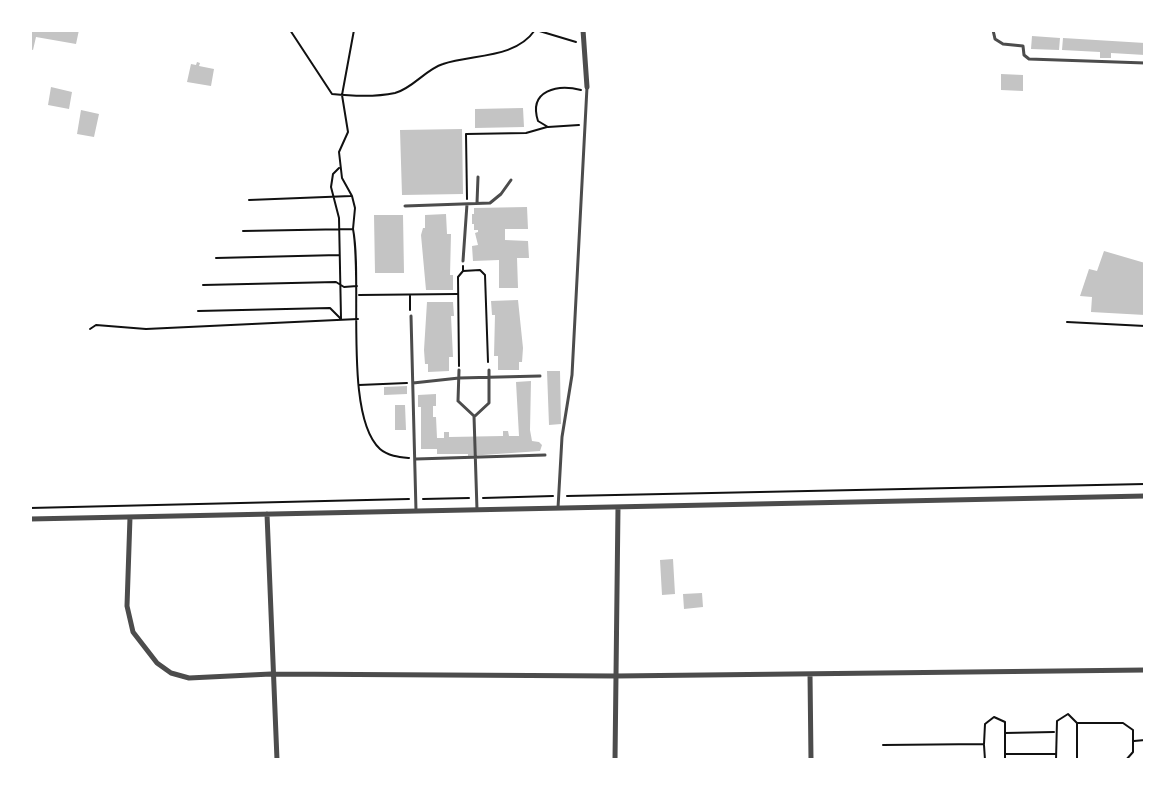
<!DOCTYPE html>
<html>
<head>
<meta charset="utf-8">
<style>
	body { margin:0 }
	#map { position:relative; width:1175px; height:790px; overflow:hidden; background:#fff; font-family:"PT Sans",sans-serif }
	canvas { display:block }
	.frame { position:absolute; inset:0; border:32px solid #fff; pointer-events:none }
</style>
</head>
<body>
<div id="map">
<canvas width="1175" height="790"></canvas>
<div class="frame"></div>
</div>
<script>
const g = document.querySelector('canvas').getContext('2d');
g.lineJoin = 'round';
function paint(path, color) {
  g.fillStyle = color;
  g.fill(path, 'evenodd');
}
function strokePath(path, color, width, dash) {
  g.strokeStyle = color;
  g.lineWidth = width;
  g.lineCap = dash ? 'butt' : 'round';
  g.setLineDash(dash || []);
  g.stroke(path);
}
paint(new Path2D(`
	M30 30H79L76 44 36 37 33 50 30 49Z
	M1032 36 1060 38 1059 50 1031 49Z
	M1063 38 1145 43V55L1111 53V58H1100V52L1062 50Z
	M197 62 200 63 199 66 214 69 211 86 187 82 191 64 196 65Z
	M1001 74 1023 75V91L1001 90Z
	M51 87 72 92 69 109 48 105Z
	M523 108 524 127 475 128V109Z
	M81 110 99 114 94 137 77 134Z
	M462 129 463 194 402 195 400 130Z
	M527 207 528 229H505V240L528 241 529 258H517L518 288H499V260L473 261 472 246 478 245 475 233 478 232V230H474V224H472V214H474V208Z
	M446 214 447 234H451L450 275H453V290H426L421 235 423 228H425V215Z
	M374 215H403L404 273H375Z
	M1104 251 1145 263V315L1091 312 1092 297 1080 296 1089 269 1097 271Z
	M518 300 523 348 522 362H519V370H498V356H494L495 315H492L491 301Z
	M427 302H453L454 316H451L453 357H449V371L428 372V364H425L424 350Z
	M547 371H560L561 424 549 425Z
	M531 381 530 430 532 441 539 442 542 445 540 451 468 456V454H437V449H421V407H418V395L436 394V406H433V417H436L437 438H444V432H449V437L503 436V431H508L509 436H519L516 382Z
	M407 386V394L384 395V387Z
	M395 405H405L406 430H395Z
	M673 559 675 594 662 595 660 560Z
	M702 593 703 607 684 609 683 594Z`), '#c4c4c4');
strokePath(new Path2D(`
	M290 30 332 94C351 96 376 97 395 93 412 89 426 69 443 64 473 54 515 59 535 30
	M354 30 342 95 348 132 339 152 342 178 352 196 355 208 353 229C363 279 343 416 380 449 388 456 399 457 409 458
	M536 30 576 42
	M579 125 548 127 538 121C528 90 558 84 581 90
	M339 168 333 174 331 187 339 218 341 318
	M467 199 466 134 526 133 547 127
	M249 200 351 196
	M243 231 353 229
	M216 258 339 255
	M463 271 480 270 485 275 488 362
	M203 285 336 282 344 287 357 286
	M359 295 457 294
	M410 296V310
	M198 311 330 308 341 319
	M1067 322 1145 326
	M90 329 96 325 146 329 358 319
	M459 366 458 277 463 271V266
	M359 385 407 383
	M567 496 1145 484
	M483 498 553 496
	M423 499 469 498
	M30 508 409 499
	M1078 723H1123L1133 730V752L1126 760
	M1005 733 1054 732
	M1134 741 1145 740
	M883 745 984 744 985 724 994 717 1005 722V760
	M984 745 985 760
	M1005 754H1055
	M1056 760 1057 721 1068 714 1077 723V760`), '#111', 2);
strokePath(new Path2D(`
	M993 30 995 39 1003 44 1023 46 1024 55 1029 59 1145 63
	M477 203 478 177
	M405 206 490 203 501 194 511 180
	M463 261 467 204
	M411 316 416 511
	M459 370 458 401 474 416 477 510
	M413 383 459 378 540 376
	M475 416 489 403V370
	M416 459 545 455
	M558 508 562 437 572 375 587 87`), '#4c4c4c', 3);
strokePath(new Path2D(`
	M583 30 587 87
	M267 514 277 760
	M130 517 127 606 133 632 157 663 171 673 189 678 271 674 616 676 1145 670
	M30 519 1145 496
	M810 674 811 760
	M615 760 618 507`), '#4c4c4c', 5);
</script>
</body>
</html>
